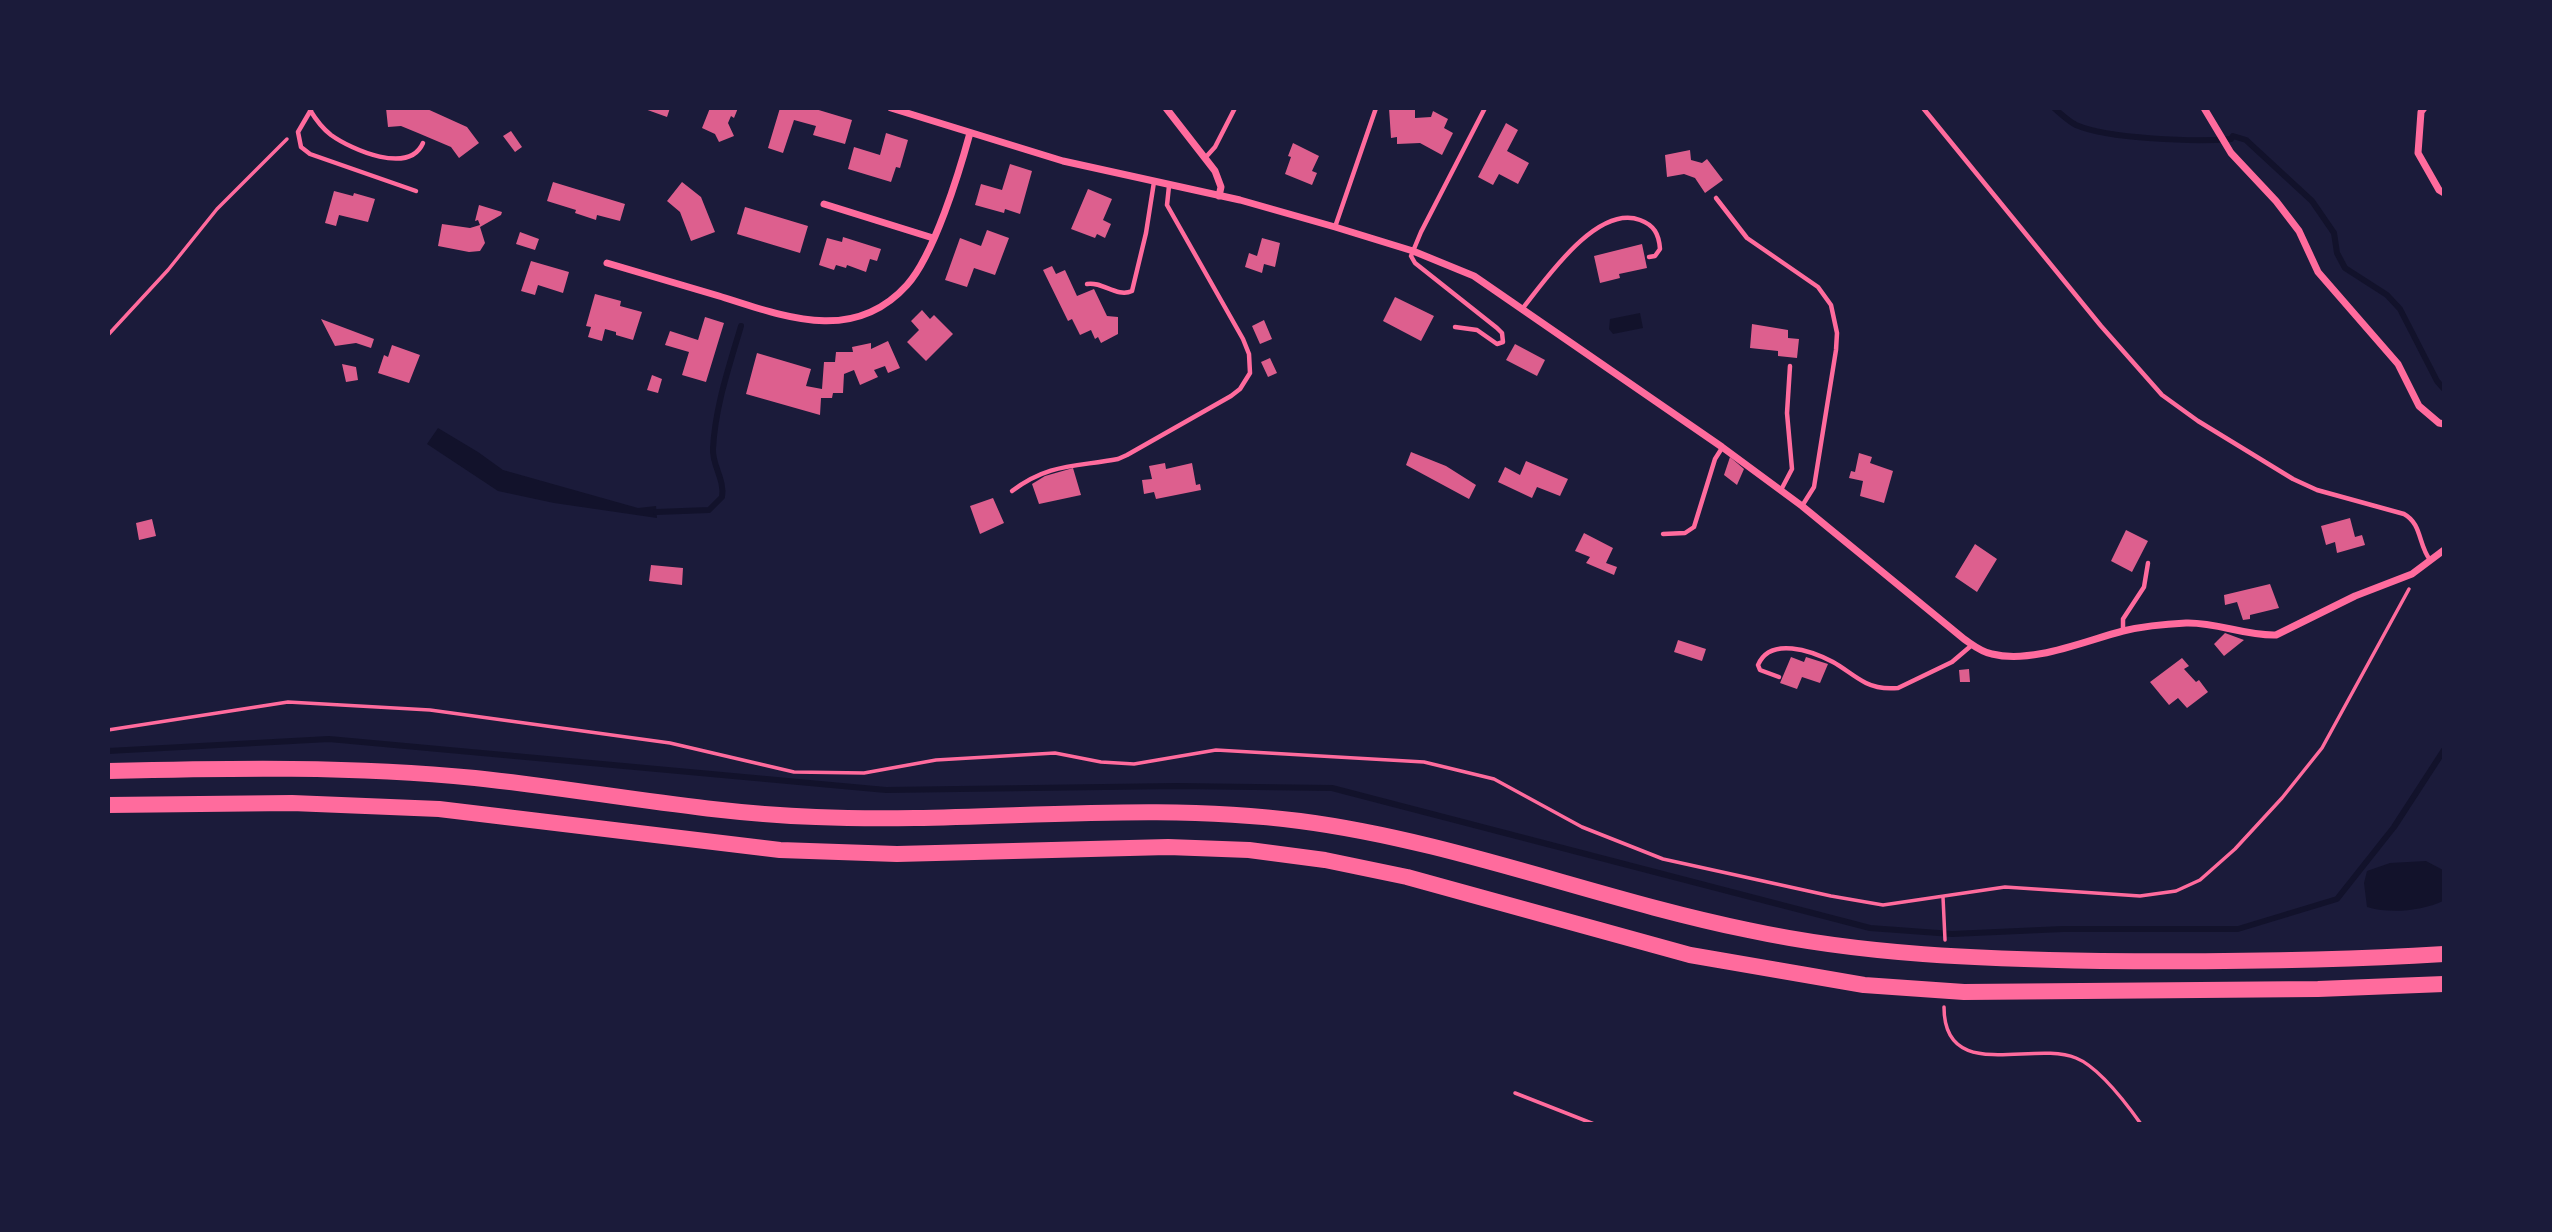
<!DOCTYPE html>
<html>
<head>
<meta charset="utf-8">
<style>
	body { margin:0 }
	#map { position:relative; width:2552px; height:1232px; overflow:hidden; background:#1b1b3a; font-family:Rubik,sans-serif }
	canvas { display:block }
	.frame { position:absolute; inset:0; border:110px solid #1b1b3a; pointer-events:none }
</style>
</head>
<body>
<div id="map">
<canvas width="2552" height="1232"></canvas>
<div class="frame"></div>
</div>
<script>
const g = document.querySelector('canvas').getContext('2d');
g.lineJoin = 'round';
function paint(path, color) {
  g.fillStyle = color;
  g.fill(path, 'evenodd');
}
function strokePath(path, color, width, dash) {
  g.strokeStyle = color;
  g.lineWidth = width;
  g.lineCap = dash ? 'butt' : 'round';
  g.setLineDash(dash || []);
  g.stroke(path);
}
paint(new Path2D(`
	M1640 313 1643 328 1613 334 1609 329 1610 319Z
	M438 428 478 452 503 470 638 508 656 506 657 518 554 503 498 491 427 444Z
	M2426 861 2443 870V901C2422 911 2390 914 2367 907L2364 883 2367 871 2390 863Z`), '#12122b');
strokePath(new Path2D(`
	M2054 108C2061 114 2068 121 2076 125 2108 139 2195 142 2231 139L2233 136 2246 140 2312 201 2334 233 2337 253 2345 268 2387 295 2400 309 2437 381 2444 389
	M656 512 709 510 722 497C725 480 712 465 713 449 715 407 729 367 741 326
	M108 751 329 739 886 790 1177 786 1332 788 1870 928 1952 934 2063 929H2238L2337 899 2394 827 2444 750`), '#12122b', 6);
paint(new Path2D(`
	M386 108H425L467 127 479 143 459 158 451 147 418 133 401 126 388 127Z
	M642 108H670L667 117Z
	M710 108H738L734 118 731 116 728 123 734 136 719 142 715 134 702 128Z
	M780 108H812L852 120 845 144 813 135 816 126 794 120 783 153 768 148Z
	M1389 108H1415V118L1431 117 1433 111 1448 119 1444 128 1453 133 1442 155 1420 143 1397 144V137L1391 138Z
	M1506 123 1518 130 1507 151 1529 163 1518 184 1499 174 1493 185 1478 177Z
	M511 131 522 147 515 152 503 136Z
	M886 133 908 140 900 168 896 167 891 182 848 169 854 147 880 155Z
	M1293 143 1319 156 1312 171 1317 173 1312 185 1285 174 1291 157 1288 156Z
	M1690 150 1691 160 1702 163 1707 159 1723 180 1705 193 1695 178 1684 174 1667 177 1665 155Z
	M1010 164 1032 171 1020 214 1005 209 1004 213 975 205 981 184 1002 190Z
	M553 182 625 204 620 221 597 215 596 220 575 213 576 210 547 201Z
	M682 182 701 197 715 232 691 241 680 212 667 201Z
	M1088 189 1112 199 1103 220 1111 224 1105 238 1097 234 1095 238 1071 229Z
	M334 191 353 196 354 193 375 199 368 222 339 215 336 226 325 223Z
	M479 205 502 212 501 215 480 227 485 243 480 251 469 252 438 246 442 224 470 228 480 225 478 220 475 221Z
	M745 207 808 226 800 253 737 234Z
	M987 230 1009 238 995 275 974 268 967 287 945 280 960 238 981 246Z
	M520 232 539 239 535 250 516 244Z
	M843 237 881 249 877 261 870 259 866 272 847 265 846 268 836 265 834 270 819 265 827 238 842 242Z
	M1262 238 1280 243 1275 267 1264 264 1262 273 1245 267 1249 253 1257 256Z
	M1642 244 1647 268 1619 274 1620 278 1600 283 1594 256Z
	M531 261 569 272 563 293 538 285 535 295 521 291Z
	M1052 266 1056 274 1065 270 1077 296 1094 289 1107 316 1118 317V334L1101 343 1098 337 1095 339 1091 330 1080 335 1072 319 1068 321 1043 270Z
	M595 294 621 301 620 306 642 312 633 340 616 335V332L605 329 602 341 588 337 591 327 586 326Z
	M1395 297 1434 316 1421 341 1383 321Z
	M922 310 930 319 934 315 953 334 926 361 907 342 919 330 911 321Z
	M705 317 724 323 706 382 682 375 689 352 665 345 670 331 698 340Z
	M321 319 374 339 371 348 356 343 335 346Z
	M1264 320 1272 339 1260 344 1252 326Z
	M1752 324 1788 330V338L1799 339 1797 358 1778 356V351L1750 348Z
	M888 341 900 368 888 373 885 366 874 370 878 377 860 385 854 370 844 374 843 393H833L832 398H821L820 415 746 394 757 353 811 369 806 386 822 389 824 362H835L836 352H853L852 347 871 343V349Z
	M1515 344 1545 360 1537 376 1506 360Z
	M392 345 420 355 409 383 378 373 384 355 388 357Z
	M1270 358 1277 373 1268 377 1261 362Z
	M342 364 356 367 358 380 346 382Z
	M652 375 662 379 658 393 647 390Z
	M1411 452 1446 466 1476 485 1469 499 1406 465Z
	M1859 453 1872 457 1870 463 1893 471 1884 503 1860 496 1863 481 1849 478 1851 471 1855 472Z
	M1730 457 1744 469 1737 485 1724 475Z
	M1526 461 1568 479 1560 496 1537 487 1532 498 1498 482 1505 467 1520 475Z
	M1165 463 1166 469 1192 463 1196 485 1200 484 1201 490 1156 499 1154 492 1144 494 1142 480 1152 479 1149 466Z
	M1073 468 1081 495 1039 504 1032 484 1045 476Z
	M993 498 1004 523 980 534 970 506Z
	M2350 518 2355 537 2362 535 2365 545 2337 553 2335 542 2326 545 2321 526Z
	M152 519 156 536 139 540 136 523Z
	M2126 530 2148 541 2132 572 2111 561Z
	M1584 533 1613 548 1606 563 1617 567 1614 575 1586 563 1590 557 1575 551Z
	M1975 544 1997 559 1977 592 1955 577Z
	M651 565 683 568 682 585 649 581Z
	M2270 584 2279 608 2250 615V619L2243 620 2237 602 2225 605 2224 595Z
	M2225 633 2244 640 2224 656 2214 644Z
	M1678 640 1706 649 1702 661 1674 652Z
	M1791 657 1804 662 1806 657 1828 664 1820 683 1802 677 1797 689 1780 683Z
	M2182 658 2189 666 2184 669 2196 682 2199 680 2208 692 2187 708 2178 698 2169 705 2150 682Z
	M1969 669 1970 682H1960L1959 670Z`), '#dd5f8e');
strokePath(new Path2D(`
	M108 335 168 270 217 209 287 139
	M108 730 288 702 430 710 670 743 794 772 864 773 936 760 1055 753 1101 762 1134 764 1216 750 1424 762 1494 779 1582 827 1663 859 1831 896 1883 905 2005 887 2140 896 2176 891 2200 880 2235 849 2282 798 2322 748 2409 589
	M1943 897 1945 940
	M1944 1007C1944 1084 2032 1040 2076 1058 2099 1067 2126 1103 2141 1124
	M1515 1093 1594 1124`), '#ff6b9d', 3.5);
strokePath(new Path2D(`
	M312 108 298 132 301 147 310 154 416 191
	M1923 108 2101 326 2162 395 2198 421 2293 479 2317 490 2404 514C2422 524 2418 544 2430 560
	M310 110C316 120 322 128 331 135 352 150 409 175 423 143
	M1205 158 1215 147 1235 108
	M1716 198 1747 238 1818 287 1831 305 1837 333 1836 350 1814 487 1802 506
	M1335 227 1376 108
	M1087 284C1102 281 1117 298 1132 291L1146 233 1154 182
	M1523 308C1546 279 1597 204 1640 220 1654 225 1659 234 1660 249L1655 256 1649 257
	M1455 327 1477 330 1497 344 1503 342 1502 333 1497 328 1415 263 1411 256 1421 232 1485 108
	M1781 490 1792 469 1787 413 1790 366
	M1012 491C1049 463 1076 467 1118 459L1127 455 1231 396 1240 389 1250 373 1249 354 1243 339 1167 205 1169 186
	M1663 534 1685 533 1694 527 1715 459 1722 448
	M2123 630V619L2144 587 2148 563
	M1779 677 1760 670 1758 665C1770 636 1812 651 1833 662 1844 668 1854 677 1866 683 1876 688 1887 689 1898 688L1952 662 1972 645`), '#ff6b9d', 4.5);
strokePath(new Path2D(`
	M891 108 1063 161 1240 200 1335 227 1413 251 1474 276 1722 447 1802 506 1964 639C1973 645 1981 652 1992 654 2032 664 2084 641 2123 631 2144 626 2165 624 2186 623 2217 622 2245 636 2276 635L2355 596 2412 574 2444 550
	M1166 108 1215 171 1221 187 1219 196
	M2204 108 2231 153 2276 201 2299 231 2318 272 2398 364 2419 406 2439 423 2444 424
	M2424 108 2421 112 2418 153 2439 190 2444 193
	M824 204 933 238
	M607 263C644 274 681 285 719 296 783 316 853 345 907 285 934 255 959 173 970 133`), '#ff6b9d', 7);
strokePath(new Path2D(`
	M108 771C231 768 353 766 475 778 589 790 701 813 816 817 977 824 1139 800 1300 821 1453 841 1597 899 1748 930 1864 955 1982 959 2101 961 2215 962 2330 961 2444 954
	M108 805 292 803 439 809 780 850 897 854 1168 847 1249 850 1325 860 1407 877 1690 955 1864 985 1964 992 2318 989 2444 984`), '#ff6b9d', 16);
</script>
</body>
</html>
